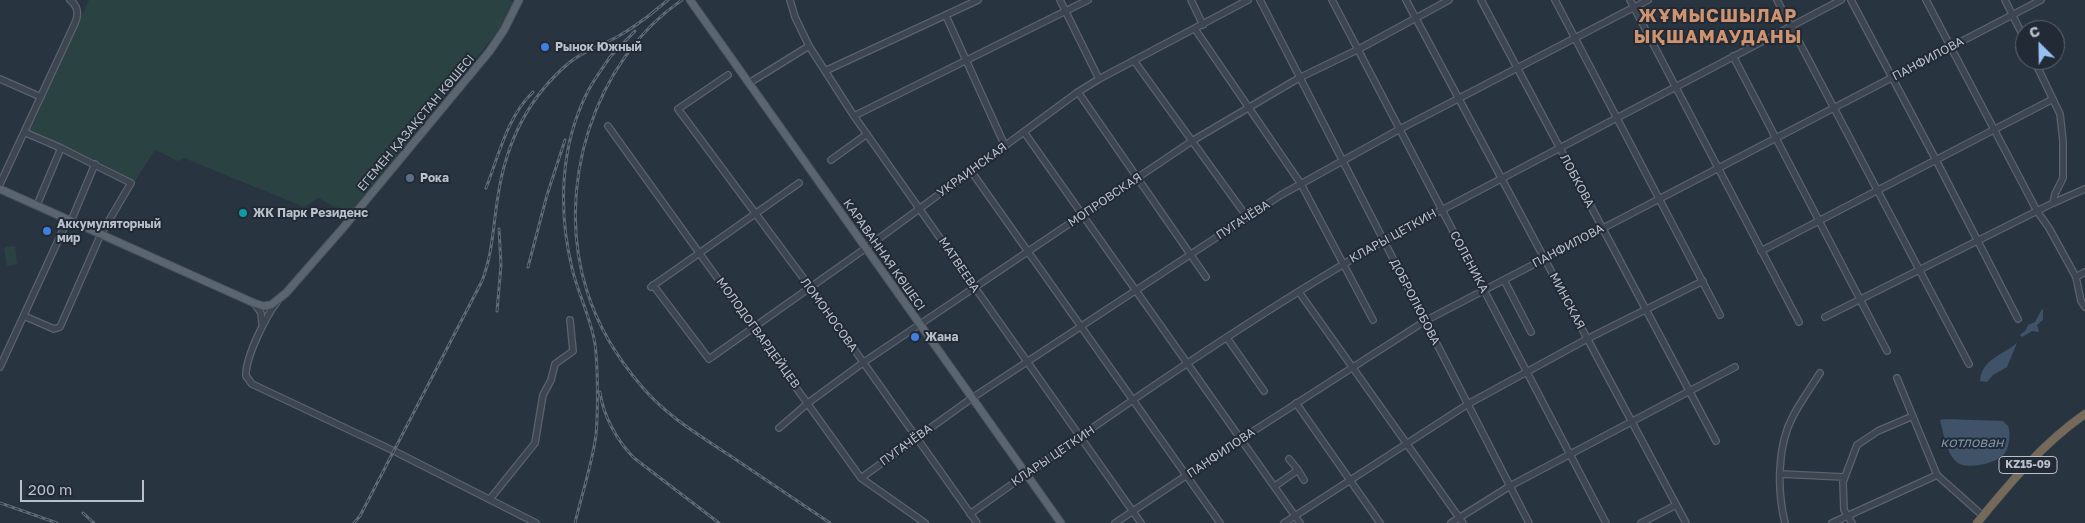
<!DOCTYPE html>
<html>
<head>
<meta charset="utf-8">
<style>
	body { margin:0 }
	#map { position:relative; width:2085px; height:523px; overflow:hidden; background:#283440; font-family:"Golos Text",sans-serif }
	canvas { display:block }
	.north { position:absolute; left:2015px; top:20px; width:50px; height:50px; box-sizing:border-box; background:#212a35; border:1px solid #5e6671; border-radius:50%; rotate:337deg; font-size:14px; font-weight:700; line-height:20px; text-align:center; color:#b9c0ca }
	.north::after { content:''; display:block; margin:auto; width:18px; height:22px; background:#97bff1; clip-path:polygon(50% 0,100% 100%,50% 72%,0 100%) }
	.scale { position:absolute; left:20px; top:480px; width:124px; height:22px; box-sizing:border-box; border:2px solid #b9c0ca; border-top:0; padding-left:6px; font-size:15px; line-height:18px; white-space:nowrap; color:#b9c0ca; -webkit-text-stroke:4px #212a35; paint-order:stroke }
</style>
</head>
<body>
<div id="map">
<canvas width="2085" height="523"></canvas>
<div class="north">С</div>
<div class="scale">200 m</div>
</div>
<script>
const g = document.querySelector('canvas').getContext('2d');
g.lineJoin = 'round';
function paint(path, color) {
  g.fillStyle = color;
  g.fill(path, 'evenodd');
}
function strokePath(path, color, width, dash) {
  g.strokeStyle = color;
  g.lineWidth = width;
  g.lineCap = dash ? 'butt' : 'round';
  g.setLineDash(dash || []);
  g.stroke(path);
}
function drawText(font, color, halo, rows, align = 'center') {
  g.font = font + ' "Golos Text",sans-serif';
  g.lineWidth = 4;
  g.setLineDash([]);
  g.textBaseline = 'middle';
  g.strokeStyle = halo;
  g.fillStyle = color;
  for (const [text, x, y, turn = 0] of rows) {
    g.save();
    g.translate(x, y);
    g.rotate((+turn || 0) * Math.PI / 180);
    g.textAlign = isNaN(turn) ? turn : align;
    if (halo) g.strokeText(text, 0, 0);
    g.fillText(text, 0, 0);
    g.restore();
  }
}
paint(new Path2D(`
	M89 0H508L513 2 498 31 351 212 330 205 319 198 304 207 184 158 178 161 155 150 135 181 98 161 29 130Z
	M15 246 17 264 7 266 4 249 6 247Z`), '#2b4242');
paint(new Path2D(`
	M2042 309H2043V320L2037 325 2039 332 2032 331 2022 337 2020 335 2026 330 2028 325 2035 322Z
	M2017 343 2007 367 1993 375 1987 382 1980 381C1982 359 2001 356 2017 343Z
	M1946 419 2003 421C2004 423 2007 424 2008 426 2011 432 2009 448 2005 453 1999 463 1967 470 1958 463 1946 454 1944 435 1940 420Z`), '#3f5268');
const minor = new Path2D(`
	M790 0 795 17 809 46 854 116 1141 523
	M1060 0 1099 79
	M1191 0 1203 25
	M1260 0 1529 523
	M1332 0 1606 523
	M1406 0 1686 523
	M1481 0 1716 441
	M1555 0 1720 315
	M1630 0 1799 322
	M1777 0 1969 364
	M1851 0 1936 160 2018 319
	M1926 0 2037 211 2049 228 2076 277 2081 301 2085 307
	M2005 0 2025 40
	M946 16 1005 146
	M1195 29 1301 184 1373 320
	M1733 56 1887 351
	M2034 60 2060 114 2063 141V178L2055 194 2053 203
	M1135 62 1247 217
	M825 71 978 0
	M728 75 678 109 810 287 977 523
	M0 79 41 97
	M754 80 809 46
	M1078 92 1206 277
	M854 116 1088 0
	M608 126 861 478 925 523
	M24 132 61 148 131 183 101 234 60 327 54 329 24 316
	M1024 132 1300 523
	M831 160 867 134
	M971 171 1220 523
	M0 184 75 23C79 14 78 6 70 0
	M37 205 61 148
	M71 221 95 164
	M1761 251 2053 99
	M2076 277 2085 272
	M1504 280 1531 332
	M653 285 709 359 866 248 1078 92 1099 79 1248 0
	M651 287 799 183
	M1299 292 1463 523
	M277 302C266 316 245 358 246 376L252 384 394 451 536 523
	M254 303 261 313 262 324
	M1825 317 2053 203 2085 189
	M1227 338 1264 391
	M0 367 68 219
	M1897 378 1937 475 1983 516
	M1296 403 1380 523
	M779 428 808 403 864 362 1192 141 1299 78 1359 49 1449 0
	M1298 470 1304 480
	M1781 474 1844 477
	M861 478 972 398 1281 195 1400 129 1648 0
	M1275 486 1298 470 1289 459
	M490 499 535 443 543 395 551 380 555 364 573 351 570 320
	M970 514C1105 418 1241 323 1383 241L1841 0
	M1115 523 1241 439 1425 321 2041 0
	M1284 523 1468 404 1587 339 1703 281
	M1451 523 1510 486 1735 367
	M1641 523 1676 505
	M1785 523C1777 490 1777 446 1793 416 1801 401 1811 387 1820 373
	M1832 523 1937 475
	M1852 523 1844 510 1843 482 1857 445 1878 431 1913 416`);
const major = new Path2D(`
	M690 0 1061 523
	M0 189 254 303 263 306 271 305 286 293 343 228 489 52 504 30 519 0`);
const highway = new Path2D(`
	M1977 523C2009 484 2043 443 2085 414`);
strokePath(minor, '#5a636d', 8);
strokePath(major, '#49515c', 9);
strokePath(highway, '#47505a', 9);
strokePath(minor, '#3c4550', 5.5);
strokePath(major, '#5a6570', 7);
strokePath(highway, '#75695a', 8);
const rail = new Path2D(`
	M682 0C593 61 554 189 587 291 598 327 618 359 643 388 667 416 699 435 729 455 763 478 796 500 830 523
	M652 13 668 0
	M609 58 635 31
	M486 188C499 155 507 117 533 92
	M528 267 547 195 565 140
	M497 311 501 265 499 229
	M600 392C603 416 618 442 634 458L719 523
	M0 503 57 523
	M83 513 94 523
	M354 523 360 516 482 281C493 253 493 225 498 196 506 142 528 97 570 62 584 51 601 45 617 37 631 29 645 19 657 9
	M575 523C582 494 592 464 596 435 598 412 598 367 595 344 591 318 578 294 572 268 558 210 560 145 588 91 595 78 604 66 613 53`);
strokePath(rail, '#5f6a76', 3);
strokePath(rail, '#212a35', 1, [4]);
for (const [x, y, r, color] of [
	[545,47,5,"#3f7fe0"],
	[410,178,5,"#5c6f8a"],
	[243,213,5,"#0f9aa8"],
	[47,231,5,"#3f7fe0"],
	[915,337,5,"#3f7fe0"]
]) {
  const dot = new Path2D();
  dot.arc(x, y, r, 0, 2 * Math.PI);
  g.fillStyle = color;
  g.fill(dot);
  strokePath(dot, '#212a35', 2);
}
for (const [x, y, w] of [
	[2028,465,58]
]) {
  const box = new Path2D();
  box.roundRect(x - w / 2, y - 8.5, w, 17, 4);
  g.fillStyle = '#212a35';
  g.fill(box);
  strokePath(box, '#b9c0ca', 1);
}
drawText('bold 11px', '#b9c0ca', null, [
	["KZ15-09",2028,465]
]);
drawText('bold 12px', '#b9c0ca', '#212a35', [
	["Рынок Южный",555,47],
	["Рока",420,178],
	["ЖК Парк Резиденс",253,213],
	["Аккумуляторный",57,224],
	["мир",57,238],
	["Жана",925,337]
], 'left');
drawText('12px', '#b9c0ca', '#212a35', [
	["ПАНФИЛОВА",1928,59,-28],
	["ЕГЕМЕН ҚАЗАҚСТАН КӨШЕСІ",416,123,-50],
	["УКРАИНСКАЯ",972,170,-36],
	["ЛОБКОВА",1577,181,62],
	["МОПРОВСКАЯ",1105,200,-34],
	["ПУГАЧЁВА",1243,220,-33],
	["КЛАРЫ ЦЕТКИН",1393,236,-29],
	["ПАНФИЛОВА",1568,246,-28],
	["КАРАВАННАЯ КӨШЕСІ",884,255,55],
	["СОЛЕНИКА",1469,262,62],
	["МАТВЕЕВА",959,265,56],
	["МИНСКАЯ",1567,301,62],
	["ДОБРОЛЮБОВА",1415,302,63],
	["ЛОМОНОСОВА",829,315,54],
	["МОЛОДОГВАРДЕЙЦЕВ",758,333,54],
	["ПУГАЧЁВА",906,445,-36],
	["ПАНФИЛОВА",1221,453,-34],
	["КЛАРЫ ЦЕТКИН",1053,456,-34]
]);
drawText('italic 14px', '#7c93aa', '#212a35', [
	["котлован",1972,443]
]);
g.letterSpacing = '1px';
drawText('bold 18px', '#cf936f', '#212a35', [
	["ЖҰМЫСШЫЛАР",1718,16],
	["ЫҚШАМАУДАНЫ",1718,37]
]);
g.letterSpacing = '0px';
</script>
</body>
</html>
